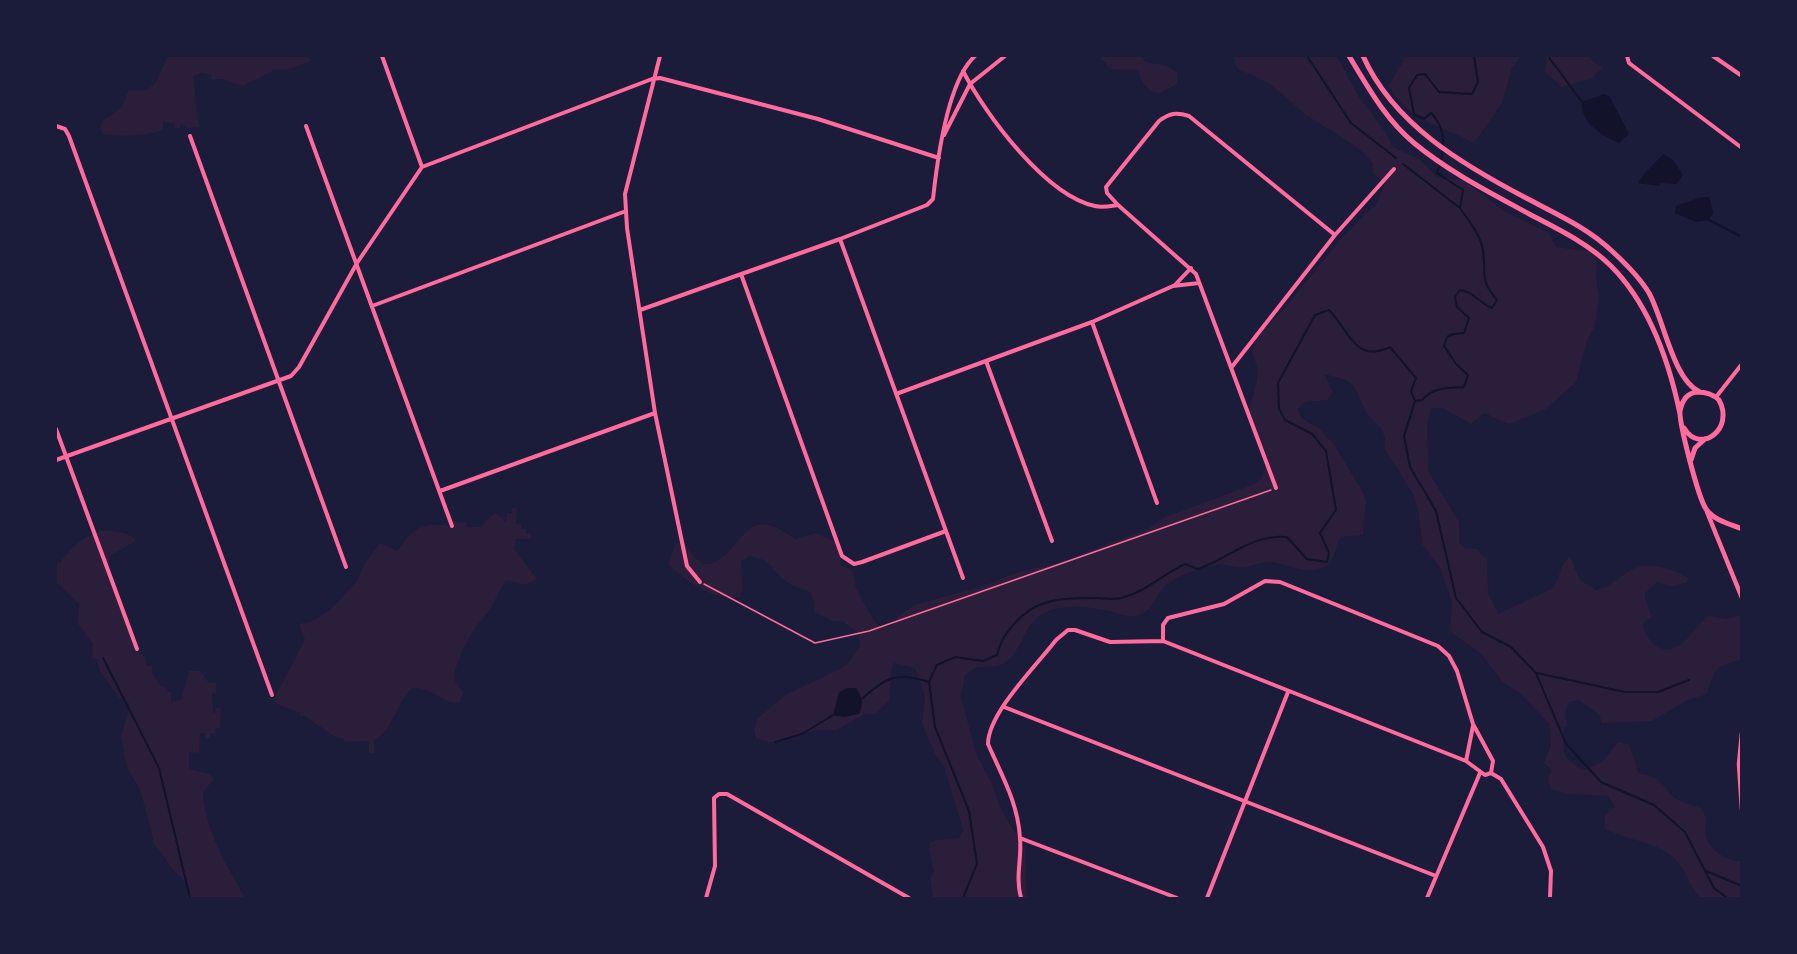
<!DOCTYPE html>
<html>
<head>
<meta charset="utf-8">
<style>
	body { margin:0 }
	#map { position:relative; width:1797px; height:954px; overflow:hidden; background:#1b1b3a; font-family:Karla,sans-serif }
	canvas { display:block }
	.frame { position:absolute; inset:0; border:57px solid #1b1b3a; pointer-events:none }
</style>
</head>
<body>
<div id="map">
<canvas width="1797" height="954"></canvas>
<div class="frame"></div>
</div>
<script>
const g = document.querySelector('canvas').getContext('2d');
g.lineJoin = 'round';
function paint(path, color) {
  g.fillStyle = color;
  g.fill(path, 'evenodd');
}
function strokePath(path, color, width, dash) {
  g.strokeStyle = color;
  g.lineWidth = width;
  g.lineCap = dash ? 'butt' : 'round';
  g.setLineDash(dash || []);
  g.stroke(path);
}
paint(new Path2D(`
	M168 56H317L307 57 312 61 285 70H274L243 86 222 79H212L211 75 202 73 193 76 199 127 188 128 181 123 180 128H175V123L163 122V129C156 136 112 137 103 134L100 129 102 121 121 108 129 90H146L155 84Z
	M1100 56H1141L1146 62 1168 66 1177 73V84L1159 94C1147 90 1142 84 1138 71L1109 69Z
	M1234 56H1337L1359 97 1384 130 1393 147 1419 159 1437 177 1465 181 1504 211 1549 233 1556 247 1594 252 1597 259 1596 278 1599 298 1595 326 1586 343 1576 382 1546 409 1509 424 1484 413 1471 424 1443 408H1432C1422 427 1431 451 1428 471L1459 522V542L1465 548 1477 549 1487 560 1488 593 1498 614 1553 588C1561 578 1559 563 1570 557L1580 580 1596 590C1611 587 1620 576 1633 569 1649 561 1674 569 1688 578L1687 582 1672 587 1657 582 1645 593V600L1652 617 1643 623C1643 630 1647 638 1653 643 1675 664 1693 629 1708 616L1727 619 1741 615V660C1713 667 1716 668 1707 694L1688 700 1652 721 1601 723 1600 715 1578 700 1569 702 1565 712 1567 726 1564 728C1561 749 1563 762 1585 770L1603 761 1618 742 1629 744 1639 774C1667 776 1660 790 1680 801 1688 806 1699 803 1704 813 1708 819 1704 828 1706 836 1709 850 1728 862 1741 861V898H1700C1689 885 1685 866 1671 855 1652 841 1625 840 1604 828L1605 816 1615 807 1608 796 1568 794 1551 789 1548 779 1552 770 1544 763 1551 745 1549 724 1520 693 1502 681 1482 655 1450 631 1452 602 1440 568 1422 544 1419 515 1414 496 1385 449V438L1381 428 1367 414 1354 386 1346 380 1324 374 1333 392 1327 400 1306 402 1298 408 1301 418 1319 428 1335 446 1362 491 1366 501 1363 535 1341 537C1333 549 1337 563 1320 569 1305 575 1286 563 1270 562 1260 562 1249 568 1239 567 1231 567 1225 564 1217 565 1197 568 1172 576 1160 592 1155 599 1151 610 1143 613 1130 621 1121 613 1108 611 1091 607 1066 604 1049 611 1020 623 1027 645 1006 662 994 672 980 660 965 675L961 696 976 754 990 780 1004 815 1025 848 1027 898H933L930 878 934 872 929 850 930 843 938 840 959 838 963 830 944 766 935 754 922 723 925 697 915 668 894 663 891 672 890 700 875 714H864L837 730H815L776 743 756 739 754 728 758 718 787 694 840 669 848 663 860 646 859 634 843 621H832L814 612V601L810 592C800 588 791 586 783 579 768 566 772 560 749 556L741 562 743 588 740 597C711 600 689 582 668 565L675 544 684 541C711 599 738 529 757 525 772 521 783 532 796 539L815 533 838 543 841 565C861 573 850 578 858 591 864 603 871 619 881 627L892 626 898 617 914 605 986 585 1015 573 1061 562 1149 528 1163 518 1254 484 1262 478 1267 462 1266 451 1250 425 1248 414 1257 381 1258 370 1252 351 1254 340 1289 303 1340 240 1377 203 1385 183 1373 173V164C1354 139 1322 129 1299 109 1278 90 1268 80 1241 71L1236 67Z
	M1406 56H1521L1512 68 1502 103 1474 143C1443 126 1405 120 1389 85Z
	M1547 56H1589L1594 63 1603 67 1591 79 1562 87 1545 72Z
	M512 508H517L516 523 521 524V529H526V534H531V539H516L514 549 537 579 525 585 506 580C499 590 494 604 488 612 468 636 464 645 454 674L455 681 463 692 460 702C444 706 430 686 412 688 398 702 390 734 374 740V753H369V741L344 742V739L335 737 305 716H300V713L275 703 276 695 305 640 299 624 313 621 330 610 358 580 364 564 380 543 398 551C412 528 423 522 451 526L452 521 467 522V527H481L490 516 497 513 506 523 507 513H512Z
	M105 530 125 533 134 538V542L111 555 108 565 124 609 135 651 146 657V666H152V674L161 686 166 687V691L171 692V702L181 700 189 671H200L209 683H216V693H212L213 713H215L216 708H221L220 728H215V733H210V738H205V733H200L199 753 189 752V769L209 774 214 779 203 792C205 832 226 863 245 898H185L190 893 188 884 175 872 154 843 140 789 127 768 121 737 130 704 117 696 99 669 97 659H92L93 644 78 624 79 604 56 582V562L60 563C70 547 86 534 105 530Z`), '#2a1e3b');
paint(new Path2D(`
	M1604 94 1610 97 1629 134 1619 143C1602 135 1581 124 1582 102Z
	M1663 154 1673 160 1683 175 1676 184 1660 183 1659 186 1638 183C1645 171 1655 164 1663 154Z
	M1702 197H1709L1713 212 1709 220 1696 222 1675 213 1676 206Z
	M848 688H856C863 699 864 702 859 714L844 717 833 715 839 692Z`), '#12122b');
strokePath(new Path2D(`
	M1307 56 1351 123 1396 158
	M1548 56 1582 102
	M1403 164 1460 208
	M1709 220 1742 237
	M1415 401 1404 436 1410 467 1436 511 1456 598 1482 632 1511 647 1536 673 1566 744 1601 782 1654 805 1685 832 1714 888 1727 898
	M103 658 159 768 190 898
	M1537 673 1625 692H1658L1689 680
	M863 698C887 676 898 672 929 682
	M775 742 802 734 833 715
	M1706 871 1742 886
	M963 898 977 864 969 811 935 727 929 682 937 665 955 657 983 661 997 655C1000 641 1005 635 1014 624 1037 597 1065 598 1098 598 1105 598 1114 600 1121 598 1146 592 1163 574 1185 564L1198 569C1229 558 1252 534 1287 537L1307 559 1327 562 1329 553 1320 533 1336 510 1326 451 1312 434 1285 420 1279 409 1278 383 1315 315 1329 310C1349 330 1355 364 1390 347L1416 378 1411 391 1415 401 1422 400C1433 387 1448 388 1464 387L1468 375 1456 364 1444 346 1447 337 1453 334 1464 333 1469 318 1457 307 1455 297 1460 290C1473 291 1479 303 1492 308L1497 300C1478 277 1487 276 1483 251 1481 235 1469 221 1460 208L1463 190 1437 173C1445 152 1448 130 1431 113L1424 119 1414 114 1409 88 1417 75 1425 74 1439 92 1472 94 1478 82 1474 56`), '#12122b', 2);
strokePath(new Path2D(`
	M704 584 815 643 869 631 1271 490`), '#ff6b9d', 1.5);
strokePath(new Path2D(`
	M382 56 422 167
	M660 56 625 194 627 228 655 413 667 470 687 566 700 582
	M1627 56 1629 63 1742 148
	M1713 56 1742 76
	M963 71C985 114 1046 196 1095 206 1102 208 1111 206 1118 205
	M56 126 65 129 69 136 272 695
	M306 126 452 526
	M944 135 970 84 1005 56
	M190 136 346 567
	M840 239 963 578
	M741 274 842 556 854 564 862 562 946 531
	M1174 286 1191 268
	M372 306 626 211
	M640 310 840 239 927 205 933 199C937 162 947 81 975 56
	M1092 322 1157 503
	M986 361 1052 541
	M1231 368 1335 235 1394 169
	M896 394 1092 322 1173 286 1199 283
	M1716 397 1742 364
	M56 429 137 649
	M56 460 291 376 299 367 357 263 422 167 652 79 660 78 818 119 939 158
	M1276 488 1196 274 1118 205 1107 193 1106 187 1159 121C1170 113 1176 112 1189 116L1335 235
	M440 491 655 413
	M1163 641V625L1168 618 1224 604 1265 581 1280 582 1438 646 1449 656 1457 671 1473 724 1493 761 1491 773
	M1004 707 1436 876
	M1466 761 1473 726
	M1020 838 1177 898
	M706 898 715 866 714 798 719 794H727L909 898
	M1021 898C1015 875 1022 860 1020 838 1018 803 1002 776 988 744 988 713 1037 665 1056 640L1068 630H1075L1110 642 1163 641 1466 761 1485 775 1491 773 1501 779 1543 847 1551 871 1550 898
	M1207 898 1288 692
	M1427 898 1480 773`), '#ff6b9d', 4);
strokePath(new Path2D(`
	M1707 512 1742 598
	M1742 733 1739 764 1742 809`), '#ff6b9d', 4.5);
strokePath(new Path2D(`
	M1349 56C1368 87 1385 119 1414 143 1449 172 1491 193 1531 215 1558 229 1589 244 1611 266 1650 305 1669 361 1680 414
	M1363 56C1394 125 1463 165 1528 199 1558 215 1588 228 1613 252 1626 264 1640 278 1649 293 1664 320 1673 380 1700 392
	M1684 428C1700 455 1735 429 1719 400 1713 394 1705 392 1697 392 1687 393 1682 401 1680 411 1679 423 1698 497 1706 509 1713 520 1730 524 1742 529
	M1691 460 1695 448 1705 439`), '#ff6b9d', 5);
</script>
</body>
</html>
